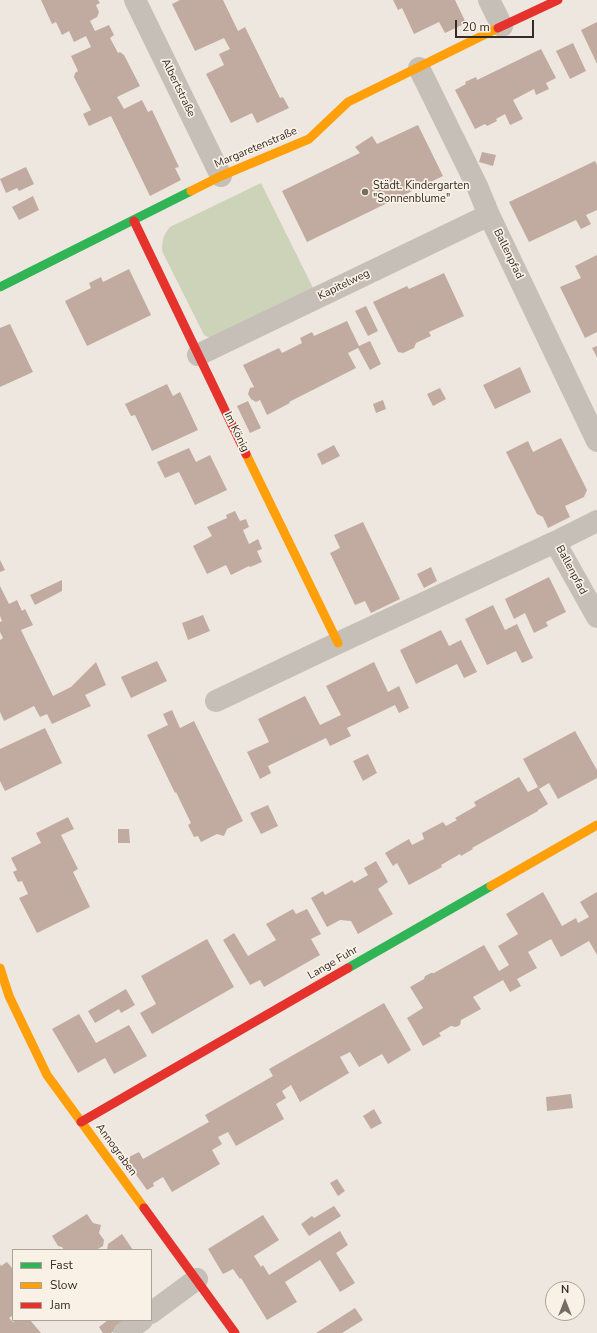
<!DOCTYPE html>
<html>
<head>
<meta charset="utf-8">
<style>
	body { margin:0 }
	#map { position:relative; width:597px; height:1333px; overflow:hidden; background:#ede7df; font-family:"Nunito Sans",sans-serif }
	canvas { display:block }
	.legend { position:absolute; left:12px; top:1249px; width:140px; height:72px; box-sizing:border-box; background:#faf1e6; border:1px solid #aca29a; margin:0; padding:5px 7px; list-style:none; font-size:12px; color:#362c27 }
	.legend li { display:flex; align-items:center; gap:8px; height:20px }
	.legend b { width:20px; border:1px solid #aca29a }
	.north { position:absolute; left:545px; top:1281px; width:40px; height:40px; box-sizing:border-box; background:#faf1e6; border:1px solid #aca29a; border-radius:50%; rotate:0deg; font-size:11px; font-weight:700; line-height:16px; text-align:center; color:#362c27 }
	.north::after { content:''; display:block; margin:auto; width:14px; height:18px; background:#766d67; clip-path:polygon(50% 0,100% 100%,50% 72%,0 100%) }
	.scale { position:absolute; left:455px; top:20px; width:79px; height:18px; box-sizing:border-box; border:2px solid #362c27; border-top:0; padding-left:5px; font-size:12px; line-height:14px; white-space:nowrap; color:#362c27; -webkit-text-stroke:3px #faf1e6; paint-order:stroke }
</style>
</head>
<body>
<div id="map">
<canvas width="597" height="1333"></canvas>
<ul class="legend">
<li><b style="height:5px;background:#30b455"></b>Fast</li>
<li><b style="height:5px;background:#ff9f0a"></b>Slow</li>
<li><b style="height:5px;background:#e5322d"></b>Jam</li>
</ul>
<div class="north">N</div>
<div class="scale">20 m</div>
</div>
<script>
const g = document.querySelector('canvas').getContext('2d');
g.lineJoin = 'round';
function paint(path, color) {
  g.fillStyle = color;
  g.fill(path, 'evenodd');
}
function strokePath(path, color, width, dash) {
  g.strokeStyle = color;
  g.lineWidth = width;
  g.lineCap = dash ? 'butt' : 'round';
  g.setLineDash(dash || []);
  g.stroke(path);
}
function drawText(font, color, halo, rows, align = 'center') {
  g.font = font + ' "Nunito Sans",sans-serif';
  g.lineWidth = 3.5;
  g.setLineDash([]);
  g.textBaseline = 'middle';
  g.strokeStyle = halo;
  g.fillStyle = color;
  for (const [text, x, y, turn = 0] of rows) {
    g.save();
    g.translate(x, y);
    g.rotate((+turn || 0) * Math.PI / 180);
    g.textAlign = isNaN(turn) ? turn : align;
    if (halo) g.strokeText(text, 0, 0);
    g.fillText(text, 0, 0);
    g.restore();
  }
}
paint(new Path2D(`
	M261 183 314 290 210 338 204 335 162 251C162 241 163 235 170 227Z`), '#cdd3b8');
paint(new Path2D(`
	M41 0H98L100 3 96 5 99 12 97 17 90 21 95 31 109 25 114 35 110 38 118 53 120 52 124 55 140 86 117 97 124 109 142 100 148 112 152 110 179 167 175 168 181 180 150 196 111 116 89 126 83 114 91 110 74 77 75 73 78 71 71 56 91 47 86 36 74 42 69 31 62 35 56 22 52 24Z
	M180 0H223L238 31 245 27 280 98 283 97 289 108 257 123 252 113 231 123 206 74 224 65 219 54 230 49 224 38 195 51 172 4Z
	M393 0H455L466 23 445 33 439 22 414 34 402 8 398 10Z
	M597 22V64L581 30Z
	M573 43 586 71 570 79 556 51Z
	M541 49 556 78 546 83 549 89 536 95 534 89 513 100 523 119 510 125 505 114 496 119 497 121 487 126 485 124 475 129 455 90 466 84 465 82 476 77 477 80Z
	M418 125 443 176 307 242 282 191 360 153 355 147 372 136 377 144Z
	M482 152 496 155 493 166 479 162Z
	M595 161 597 165V210L586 215 591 224 581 229 576 220 529 242 509 202Z
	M26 167 34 184 19 191 17 188 6 193 0 179Z
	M33 196 39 210 19 220 12 207Z
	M597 255V332L585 338 560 287 581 278 575 266Z
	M129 269 151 315 87 346 65 301 91 288 89 283 101 277 103 282Z
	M444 273 464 316 429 332 431 336 416 343 414 348 403 353 398 352 373 302 407 286 409 289Z
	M366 306 378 331 368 336 355 311Z
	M347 321 359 346 370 341 381 364 370 370 358 348 348 353 356 368 289 402 290 403 267 415 260 400 256 402 251 399 248 394 250 388 254 387 243 365 279 348 282 353 302 343 300 338 312 332 314 336Z
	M10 324 33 372 0 387V328Z
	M597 346V357L592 348Z
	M520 367 531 392 495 409 483 385Z
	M167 384 173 396 180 392 198 430 152 451 135 415 131 416 125 404Z
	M440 388 446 399 433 406 427 394Z
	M383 400 386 409 376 413 373 404Z
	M248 401 261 428 250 433 237 406Z
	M561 438 587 490 584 497 565 506 570 517 548 528 543 517 537 514 506 452 528 441 533 452Z
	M334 445 340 456 322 465 317 454Z
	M189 448 196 462 210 455 227 490 195 505 179 472 165 478 157 462Z
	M235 511 240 521 246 519 249 527 243 530 249 544 258 539 262 549 257 551 262 562 250 567 249 566 231 575 226 565 207 574 193 546 212 536 207 527 227 518 226 515Z
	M363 522 400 599 371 613 365 601 355 605 330 553 340 548 334 535Z
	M0 560 5 570 0 572Z
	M431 567 437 581 424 588 417 574Z
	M549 577 566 612 546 622 548 626 534 633 525 613 514 619 505 599Z
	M62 580V591L35 605 30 595Z
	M0 586 9 604 17 600 22 611 25 609 33 625 21 630 53 696 71 687 96 662 106 685 85 695 91 706 52 724 47 714 40 717 34 706 4 721 0 712V640L3 638 0 632V622L2 621 0 616Z
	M493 605 505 630 517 624 533 658 522 663 516 651 487 665 465 619Z
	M203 615 210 631 188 640 182 623Z
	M441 630 449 646 461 640 477 672 464 678 457 664 416 684 400 650Z
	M157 661 167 681 131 698 121 677Z
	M374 662 388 692 399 686 409 708 399 713 395 705 347 728 351 736 330 746 326 738 268 766 271 773 260 779 247 752 269 742 258 719 305 696 320 725 341 715 326 686Z
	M172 710 180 728 194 721 243 821 227 829 224 836 217 834 201 842 198 836 194 837 188 825 191 823 188 817 176 792 175 793 147 735 168 725 163 714Z
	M45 728 62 763 5 791 0 781V749Z
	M575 731 597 770V778L558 799 549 783 539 789 548 804 538 810V811L472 848 473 849 461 856 460 854 441 865 442 867 409 885 397 863 393 866 385 853 409 839 412 845 424 839 422 833 443 822 446 826 457 820 455 818 476 806 474 802 519 777 528 792 538 787 523 759Z
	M368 754 377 773 363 781 353 761Z
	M268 805 278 826 261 834 250 813Z
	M68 817 74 829 61 835 78 869 73 872 90 907 37 933 19 898 28 894 22 881 18 882 13 872 17 870 11 858 41 843 36 833Z
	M118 829H129L130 843H118Z
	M376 861 388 882 378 889 393 914 358 934 351 921 340 920 327 927 311 898 323 891 325 895 352 880 354 883 368 875 364 868Z
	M543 892 562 926 576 918 578 923 589 917 580 902 597 892V955L589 941 561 957 551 939 528 952 537 968 517 979 521 986 510 992 503 980 473 997 481 1009 461 1020 460 1025 456 1027 451 1026 439 1033 441 1036 423 1046 407 1018 423 1008 410 987 424 979 425 976 431 973H434L484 945 499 971 509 965 498 946 518 934 506 914Z
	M293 909 296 914 307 909 321 934 311 939 320 955 264 987 260 980 250 985 223 940 234 933 248 956 276 940 266 924Z
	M207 939 234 987 152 1034 140 1013 156 1004 141 976Z
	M126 989 135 1005 121 1013 119 1009 95 1023 88 1011Z
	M384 1003 411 1050 388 1064 382 1054 359 1067 350 1052 340 1057 349 1073 300 1102 291 1085 282 1091 286 1098 276 1104 284 1119 236 1146 228 1132 218 1137 222 1144 212 1150 220 1164 172 1192 163 1177 153 1183 154 1186 147 1190 125 1159 139 1152 143 1159 209 1122 205 1115 273 1076 269 1069Z
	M79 1014 96 1043 129 1025 147 1056 114 1074 105 1058 78 1073 52 1029Z
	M571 1094 573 1108 547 1111 546 1097Z
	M374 1109 382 1123 371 1129 363 1116Z
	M337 1179 345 1191 338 1196 330 1183Z
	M334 1206 341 1216 309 1236 301 1224 312 1216 314 1218Z
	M87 1214 93 1223 101 1225 99 1233 104 1240 103 1246 96 1250H64L62 1247 58 1246 52 1236Z
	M263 1215 279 1240 254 1256 261 1267 263 1265 269 1275 340 1231 348 1245 336 1253 355 1283 340 1292 320 1260 285 1282 297 1302 267 1320 241 1278 240 1279 233 1269 223 1274 208 1249Z
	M122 1234 133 1250H107L108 1244Z
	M7 1262 13 1269V1315L9 1318 13 1322 16 1320H30L41 1333H0V1264L1 1266Z
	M355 1308 363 1320 342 1333H316Z
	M108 1320H129L111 1333H103L99 1327Z`), '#c1aba0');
strokePath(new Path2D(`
	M135 0 221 176
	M489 0 502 26
	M419 68 477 186 489 215 597 441
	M198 355 489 215
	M597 521 555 542 597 617
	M216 701 338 643 555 542
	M151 1313 197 1279
	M124 1333 142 1320`), '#c6bfb8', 22);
strokePath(new Path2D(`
	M0 287 191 191
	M348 968 491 886`), '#30b455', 9);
strokePath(new Path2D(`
	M191 191 221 176 309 139 348 102 498 28
	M246 454 338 643
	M491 886 597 825
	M0 968 9 996 47 1075 144 1208`), '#ff9f0a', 9);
strokePath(new Path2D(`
	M498 28 558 0
	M134 221 246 454
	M81 1122 348 968
	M144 1208 235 1333`), '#e5322d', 9);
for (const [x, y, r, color] of [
	[365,192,4,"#766d67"]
]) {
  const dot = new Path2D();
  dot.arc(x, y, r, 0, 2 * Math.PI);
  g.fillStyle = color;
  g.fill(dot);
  strokePath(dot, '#faf1e6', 1.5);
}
drawText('11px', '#362c27', '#faf1e6', [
	["Albertstraße",178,88,64],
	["Margaretenstraße",256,148,-23],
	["Ballenpfad",508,254,64],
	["Kapitelweg",344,285,-26],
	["Im König",236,432,64],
	["Ballenpfad",571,570,62],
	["Lange Fuhr",333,963,-30],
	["Annograben",116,1150,54]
]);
drawText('11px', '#362c27', '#faf1e6', [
	["Städt. Kindergarten",373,186],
	["\"Sonnenblume\"",373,199]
], 'left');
</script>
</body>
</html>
